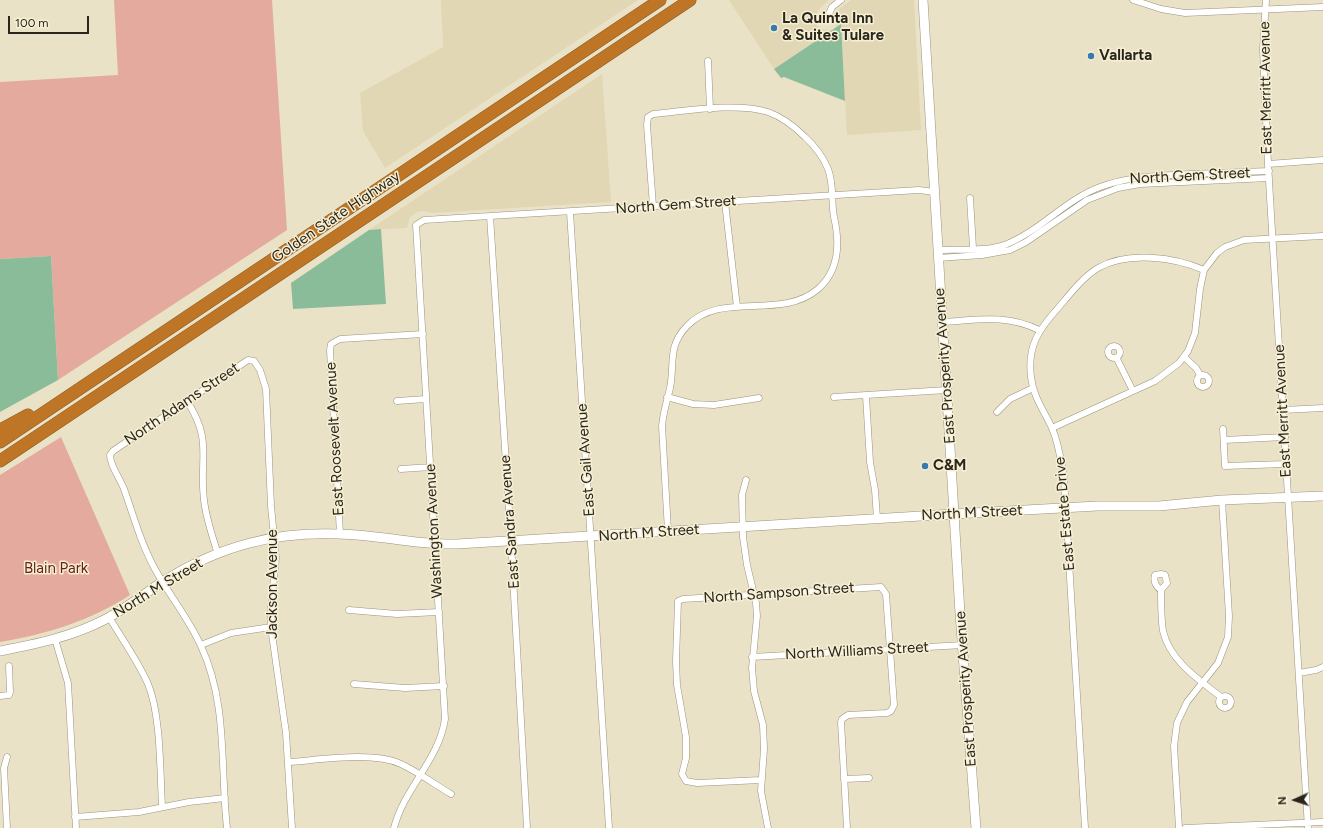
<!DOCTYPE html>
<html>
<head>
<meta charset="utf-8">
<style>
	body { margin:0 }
	#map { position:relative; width:1323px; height:828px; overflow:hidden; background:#e9e2c7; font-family:Figtree,sans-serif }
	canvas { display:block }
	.north { position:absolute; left:1275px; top:780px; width:40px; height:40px; -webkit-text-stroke:3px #f7efd4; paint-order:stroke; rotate:267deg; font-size:11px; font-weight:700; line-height:16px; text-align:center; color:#29261c }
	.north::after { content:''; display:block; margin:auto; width:14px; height:18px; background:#29261c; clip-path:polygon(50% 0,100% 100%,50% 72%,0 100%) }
	.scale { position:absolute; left:8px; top:16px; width:81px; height:18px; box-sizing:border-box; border:2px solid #29261c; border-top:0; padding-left:5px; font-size:12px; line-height:14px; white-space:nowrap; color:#29261c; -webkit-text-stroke:3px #f7efd4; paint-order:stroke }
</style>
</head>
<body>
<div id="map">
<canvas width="1323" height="828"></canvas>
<div class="north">N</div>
<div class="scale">100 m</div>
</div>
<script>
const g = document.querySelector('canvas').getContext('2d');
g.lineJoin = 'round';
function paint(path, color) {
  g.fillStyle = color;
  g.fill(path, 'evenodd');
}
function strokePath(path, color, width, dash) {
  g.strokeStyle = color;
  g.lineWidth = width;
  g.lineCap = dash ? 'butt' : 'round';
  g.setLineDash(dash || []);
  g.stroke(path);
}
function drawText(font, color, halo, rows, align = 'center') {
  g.font = font + ' Figtree,sans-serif';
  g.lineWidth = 3;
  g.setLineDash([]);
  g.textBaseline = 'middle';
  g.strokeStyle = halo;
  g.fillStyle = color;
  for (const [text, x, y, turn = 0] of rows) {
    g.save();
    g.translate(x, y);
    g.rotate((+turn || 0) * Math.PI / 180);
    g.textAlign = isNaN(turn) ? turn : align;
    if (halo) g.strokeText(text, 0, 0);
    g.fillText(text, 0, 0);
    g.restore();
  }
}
paint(new Path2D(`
	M441 0H638L385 168 363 131 360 93 443 47Z
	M729 0H829L819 9 814 19 819 29 831 30 774 69Z
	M851 0H914L921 130 847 135 841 24 836 27 839 9Z
	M602 74 611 202 432 213 423 211 417 212 410 217 407 228 369 230Z`), '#e1d7b5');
paint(new Path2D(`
	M114 0H272L287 230 58 380 51 256 0 259V82L118 75Z
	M61 437 130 595C90 621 47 634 0 642V475Z`), '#e4aa9d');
paint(new Path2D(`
	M841 24 845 101 784 77 781 78 774 69Z
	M381 229 386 304 293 309 291 283 369 230Z
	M51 256 58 380 0 412V259Z`), '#8bbc9a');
const street = new Path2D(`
	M1133 0 1161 9 1185 13 1323 7
	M1266 0 1263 49 1268 164 1308 828
	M827 19 832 7 841 0
	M708 61 710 109
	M1268 164 1323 160
	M970 198 973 248
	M725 202 737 307
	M653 206 647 125 648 117 653 114C685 111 738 102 768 112 782 117 795 127 805 137 815 146 823 157 828 169 834 184 831 201 834 217 840 243 840 270 818 289 781 321 721 290 687 326 667 347 675 363 670 388 667 401 663 413 662 426L668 531
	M570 212 609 828
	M490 216 511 541 527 828
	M938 250C960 249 986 252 1007 244 1041 230 1065 200 1100 187 1129 176 1159 176 1190 174 1216 173 1242 172 1269 171
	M938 258 982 255 1010 250 1026 242 1087 200 1118 188 1140 184 1269 178
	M943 322C978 320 1006 314 1039 330
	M1108 352a6 6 0 1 1 12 0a6 6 0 1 1-12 0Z
	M1184 357 1196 368 1200 375
	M1117 359 1133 391
	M1197 381a6 6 0 1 1 12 0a6 6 0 1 1-12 0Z
	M866 396 870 462 875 490 877 518
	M667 397 693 404 714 405 759 398
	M834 397 947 390
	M187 401C213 441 199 458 204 500 206 518 212 536 218 554
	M397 401 426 399
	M1283 410 1323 408
	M997 412 1010 399 1033 388
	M1052 428 1155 381 1179 363 1188 351 1195 333 1200 289 1204 270 1217 253 1225 247 1244 240 1323 236
	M1223 429 1225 466 1286 464
	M1224 440 1285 437
	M401 469 431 467
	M746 480 742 495 743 537 747 565 756 603 757 616 752 668 754 691 763 725 764 749 761 791 768 828
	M340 534 330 350 331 344 340 339 423 334
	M1161 590 1167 583 1165 575 1161 574 1155 575C1153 581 1156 587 1161 590 1161 603 1161 618 1163 631 1170 661 1198 679 1221 697
	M349 610 397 614 439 612
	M109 617C122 639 138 661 148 684 161 715 160 772 162 806
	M55 639 68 683 76 828
	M201 645 231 633 271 627
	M752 657 963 645
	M1299 673 1316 670 1323 667
	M354 684 405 688 444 686
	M1219 702a6 6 0 1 1 12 0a6 6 0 1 1-12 0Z
	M0 696 9 695 10 692 9 666
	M7 757 4 768 7 828
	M289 762C320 760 372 751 401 764 418 772 434 784 451 794
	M844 779 869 778
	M761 780 697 783 686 781 682 774 686 758V737L677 685 676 661 678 601 683 599 881 587 886 594 894 705 891 711 887 713 848 715 842 719 841 722 847 828
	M75 817 139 812 189 802 225 798
	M227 828C220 766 228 704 201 646 189 619 170 596 156 571 141 544 134 517 124 489 120 478 110 466 110 455L113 451 248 360 254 361 260 370 266 389 271 506 276 558 271 608V627L286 733 292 828
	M394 828C404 788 439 760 445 719L416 225 424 220 919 190 934 192
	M1085 828 1064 478C1061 461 1059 444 1052 428 1044 411 1033 396 1031 377 1027 346 1039 329 1059 307 1070 294 1083 277 1098 268 1128 251 1174 257 1204 270
	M1179 828 1174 746 1177 723 1187 702 1218 663 1228 637 1229 616 1222 500
	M1185 828 1323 822`);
const secondary = new Path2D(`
	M923 0 960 613 976 828
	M0 651C36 644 71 637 104 620 125 609 143 595 162 582 189 565 219 551 250 543 291 532 334 532 376 537 404 540 430 545 457 544L954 514 1097 506H1159L1222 500 1323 496`);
const highway = new Path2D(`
	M0 430 28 415
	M0 442 660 0
	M0 461 690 0`);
strokePath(street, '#9a937a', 7);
strokePath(secondary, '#9a937a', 10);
strokePath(highway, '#8a5a22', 13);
strokePath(street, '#fff', 6);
strokePath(secondary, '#fff', 9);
strokePath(highway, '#be7626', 12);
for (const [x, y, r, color] of [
	[774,28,4,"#357ab0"],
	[1091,56,4,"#357ab0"],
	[925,466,4,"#357ab0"]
]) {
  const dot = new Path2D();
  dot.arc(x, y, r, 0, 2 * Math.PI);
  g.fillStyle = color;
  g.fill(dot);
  strokePath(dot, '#f7efd4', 1.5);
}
drawText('bold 15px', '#29261c', '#f7efd4', [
	["La Quinta Inn",782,19],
	["& Suites Tulare",782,36],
	["Vallarta",1099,56],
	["C&M",933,466]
], 'left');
drawText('15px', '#29261c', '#f7efd4', [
	["East Merritt Avenue",1266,88,-91],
	["North Gem Street",1190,176,-3],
	["North Gem Street",676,205,-4],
	["Golden State Highway",336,217,-34],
	["East Prosperity Avenue",945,366,-94],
	["North Adams Street",182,404,-34],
	["East Merritt Avenue",1283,411,-93],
	["East Roosevelt Avenue",335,439,-93],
	["East Gail Avenue",586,460,-94],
	["North M Street",972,513,-3],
	["East Estate Drive",1065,514,-95],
	["East Sandra Avenue",510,522,-94],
	["Washington Avenue",434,531,-93],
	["North M Street",649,533,-4],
	["Jackson Avenue",273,584,-90],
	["North M Street",158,588,-31],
	["North Sampson Street",779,593,-4],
	["North Williams Street",857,651,-3],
	["East Prosperity Avenue",966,689,-94]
]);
drawText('15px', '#672214', '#f7efd4', [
	["Blain Park",56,569]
]);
</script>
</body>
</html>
